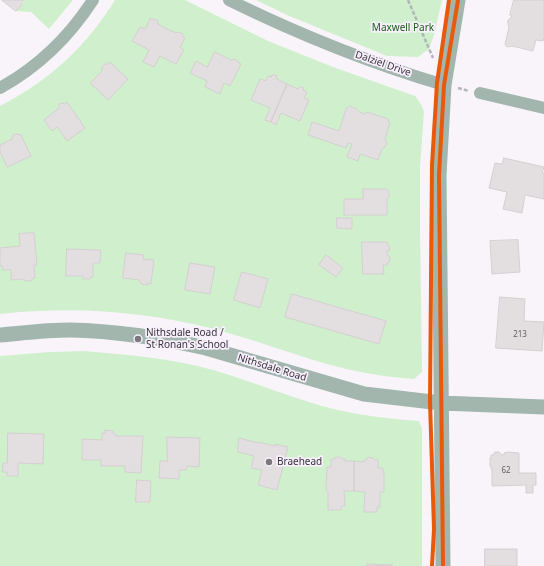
<!DOCTYPE html>
<html>
<head>
<meta charset="utf-8">
<style>
	body { margin:0 }
	canvas { display:block; background:#f8f4fa }
</style>
</head>
<body>
<canvas width="544" height="566"></canvas>
<script>
const g = document.querySelector('canvas').getContext('2d');
g.lineJoin = 'round';
function paint(path, color) {
  g.fillStyle = color;
  g.fill(path, 'evenodd');
}
function strokePath(path, color, width, dash) {
  g.strokeStyle = color;
  g.lineWidth = width;
  g.lineCap = dash ? 'butt' : 'round';
  g.setLineDash(dash || []);
  g.stroke(path);
}
function drawText(font, color, halo, rows, align = 'center') {
  g.font = font + ' "Noto Sans",sans-serif';
  g.lineWidth = 3.5;
  g.setLineDash([]);
  g.textBaseline = 'middle';
  g.strokeStyle = halo;
  g.fillStyle = color;
  for (const [text, x, y, turn = 0] of rows) {
    g.save();
    g.translate(x, y);
    g.rotate((+turn || 0) * Math.PI / 180);
    g.textAlign = isNaN(turn) ? turn : align;
    if (halo) g.strokeText(text, 0, 0);
    g.fillText(text, 0, 0);
    g.restore();
  }
}
paint(new Path2D(`
	M24 0H73L49 29 31 12 16 11 22 5Z
	M115 0H185L268 41 333 67 415 96C419 101 422 105 424 112L420 168V230L422 372 414 379C384 377 356 372 327 364 289 353 252 339 214 329 141 311 75 306 0 314V106C51 79 84 49 115 0Z
	M256 0H442L434 35 429 49 418 57 387 56 287 15Z
	M84 351C128 355 171 358 213 370 255 382 295 400 338 410 364 416 392 419 419 421L422 429V566H0V356L50 352Z`), '#d0f0cd');
const building = new Path2D(`
	M2 0H24L22 1V5L16 11Z
	M514 0H544V38L543 41 536 40 533 51 512 46 507 47 505 44 509 27 508 24V20L511 18 512 15H510Z
	M150 19H154L158 21V24L167 29 176 33 179 32 183 34V37L185 38 180 47 184 50 176 64 160 56 154 67 143 62 149 50 132 41 140 27 145 29Z
	M215 52 231 60 234 59 238 61 239 63 241 64 230 86 224 83 220 94 205 87 207 81 190 73 196 61 207 67Z
	M110 62 128 79 108 100 90 83 102 71V67L105 64H108Z
	M272 75H276L277 79 287 84 271 122 265 120 270 108 251 100 260 79 266 81 268 76 271 77Z
	M287 84 298 89 300 87H303L304 91 307 92 304 98 309 100 300 121 281 113 276 125 271 122Z
	M67 102 85 128 67 141 57 127 52 131 44 120 59 108V104L62 103 65 104Z
	M350 106 357 109 359 112 364 114 367 112 388 119 389 123H390L385 139 387 143 385 147 382 149 378 160 360 154 358 161 347 157 352 144 348 143 346 148 308 135 312 122 339 131 346 109Z
	M16 134 21 135 31 156 7 167 0 152V145L12 139 13 135Z
	M504 158 544 167 542 173H544V199L525 195 522 213 503 209 507 192 489 188 495 163 502 164Z
	M363 189H387L389 192V197L387 199V215H344V199H363Z
	M337 218H352V229L337 228Z
	M34 233 37 265H34L35 278H33L31 281H26L23 279 11 280V270H3L2 266H0V248L20 246 19 234Z
	M518 240 520 272 492 274 490 241Z
	M362 242H387V244L389 246 390 250 387 251V255L390 257V261L387 263V265H383L384 274H363Z
	M67 249 101 250 100 263H93V277H90V279H83V276H66Z
	M126 253 144 255 143 259 154 260 151 284 148 283V285L141 284 139 280 123 278Z
	M326 255 343 268 336 277 319 265Z
	M190 263 215 267 210 294 185 290Z
	M242 272 268 279 260 308 234 300Z
	M292 294 386 321 379 344 285 317Z
	M500 297 525 299 524 321 544 322 542 351 496 348Z
	M105 430 113 431V433L116 434V436H143L141 473 125 472V466H101V460H82V439L102 440V433H105Z
	M8 433 44 434 43 464 18 463V476H7V472H2L3 463H7Z
	M167 437 200 438 199 467 187 466 186 470H179V479L159 478 160 461H167Z
	M239 438 258 443V442L275 446V444L288 447 277 490 258 485 262 470 251 468 254 456 238 452Z
	M495 452H499L502 455H504V453L508 452 519 453V473H536V485H533V493H526V485L492 486V468L491 469V466H490V458H491V455H493Z
	M336 457H340L343 459H345V461H354V491H344L345 506H341V510H328V491L326 489 327 467H331V459H334Z
	M369 457 373 458 375 460H378V468H383V473H384V492H380V507H377V512H364L365 492 354 491V461L364 462V460H366Z
	M137 480 151 481 150 502H136Z
	M485 549H517V566H485Z
	M367 564 393 565 367 566Z`);
paint(building, '#e3dee0');
strokePath(building, '#d4d0d0', 1);
strokePath(new Path2D(`
	M408 0 433 58
	M458 88 469 91`), '#b0b8b6', 2.5, [4, 2]);
strokePath(new Path2D(`
	M229 0C298 34 370 63 444 85
	M0 88C38 67 69 37 93 0
	M480 93 544 108`), '#a2b6ad', 12);
strokePath(new Path2D(`
	M0 335C23 333 47 330 70 330 116 331 162 338 206 348L364 394 441 403 544 407
	M443 566 439 175 444 85 458 0`), '#a2b6ad', 15);
strokePath(new Path2D(`
	M432 566 434 529 430 402 432 165 437 83 449 0
	M443 566 439 175 444 85 458 0`), '#e8590c', 4);
for (const [x, y, r, color] of [
	[138,339,4,"#7b777c"],
	[269,462,4,"#7b777c"]
]) {
  const dot = new Path2D();
  dot.arc(x, y, r, 0, 2 * Math.PI);
  g.fillStyle = color;
  g.fill(dot);
  strokePath(dot, '#f9f0fe', 1.5);
}
drawText('8px', '#635f63', null, [
	["213",520,335],
	["62",506,471]
]);
drawText('10px', '#175b12', '#f9f0fe', [
	["Maxwell Park",403,28]
]);
drawText('10px', '#373338', '#f9f0fe', [
	["Dalziel Drive",383,64,19],
	["Nithsdale Road",272,368,17]
]);
drawText('10px', '#373338', '#f9f0fe', [
	["Nithsdale Road /",146,333],
	["St Ronan's School",146,345],
	["Braehead",277,462]
], 'left');
</script>
</body>
</html>
